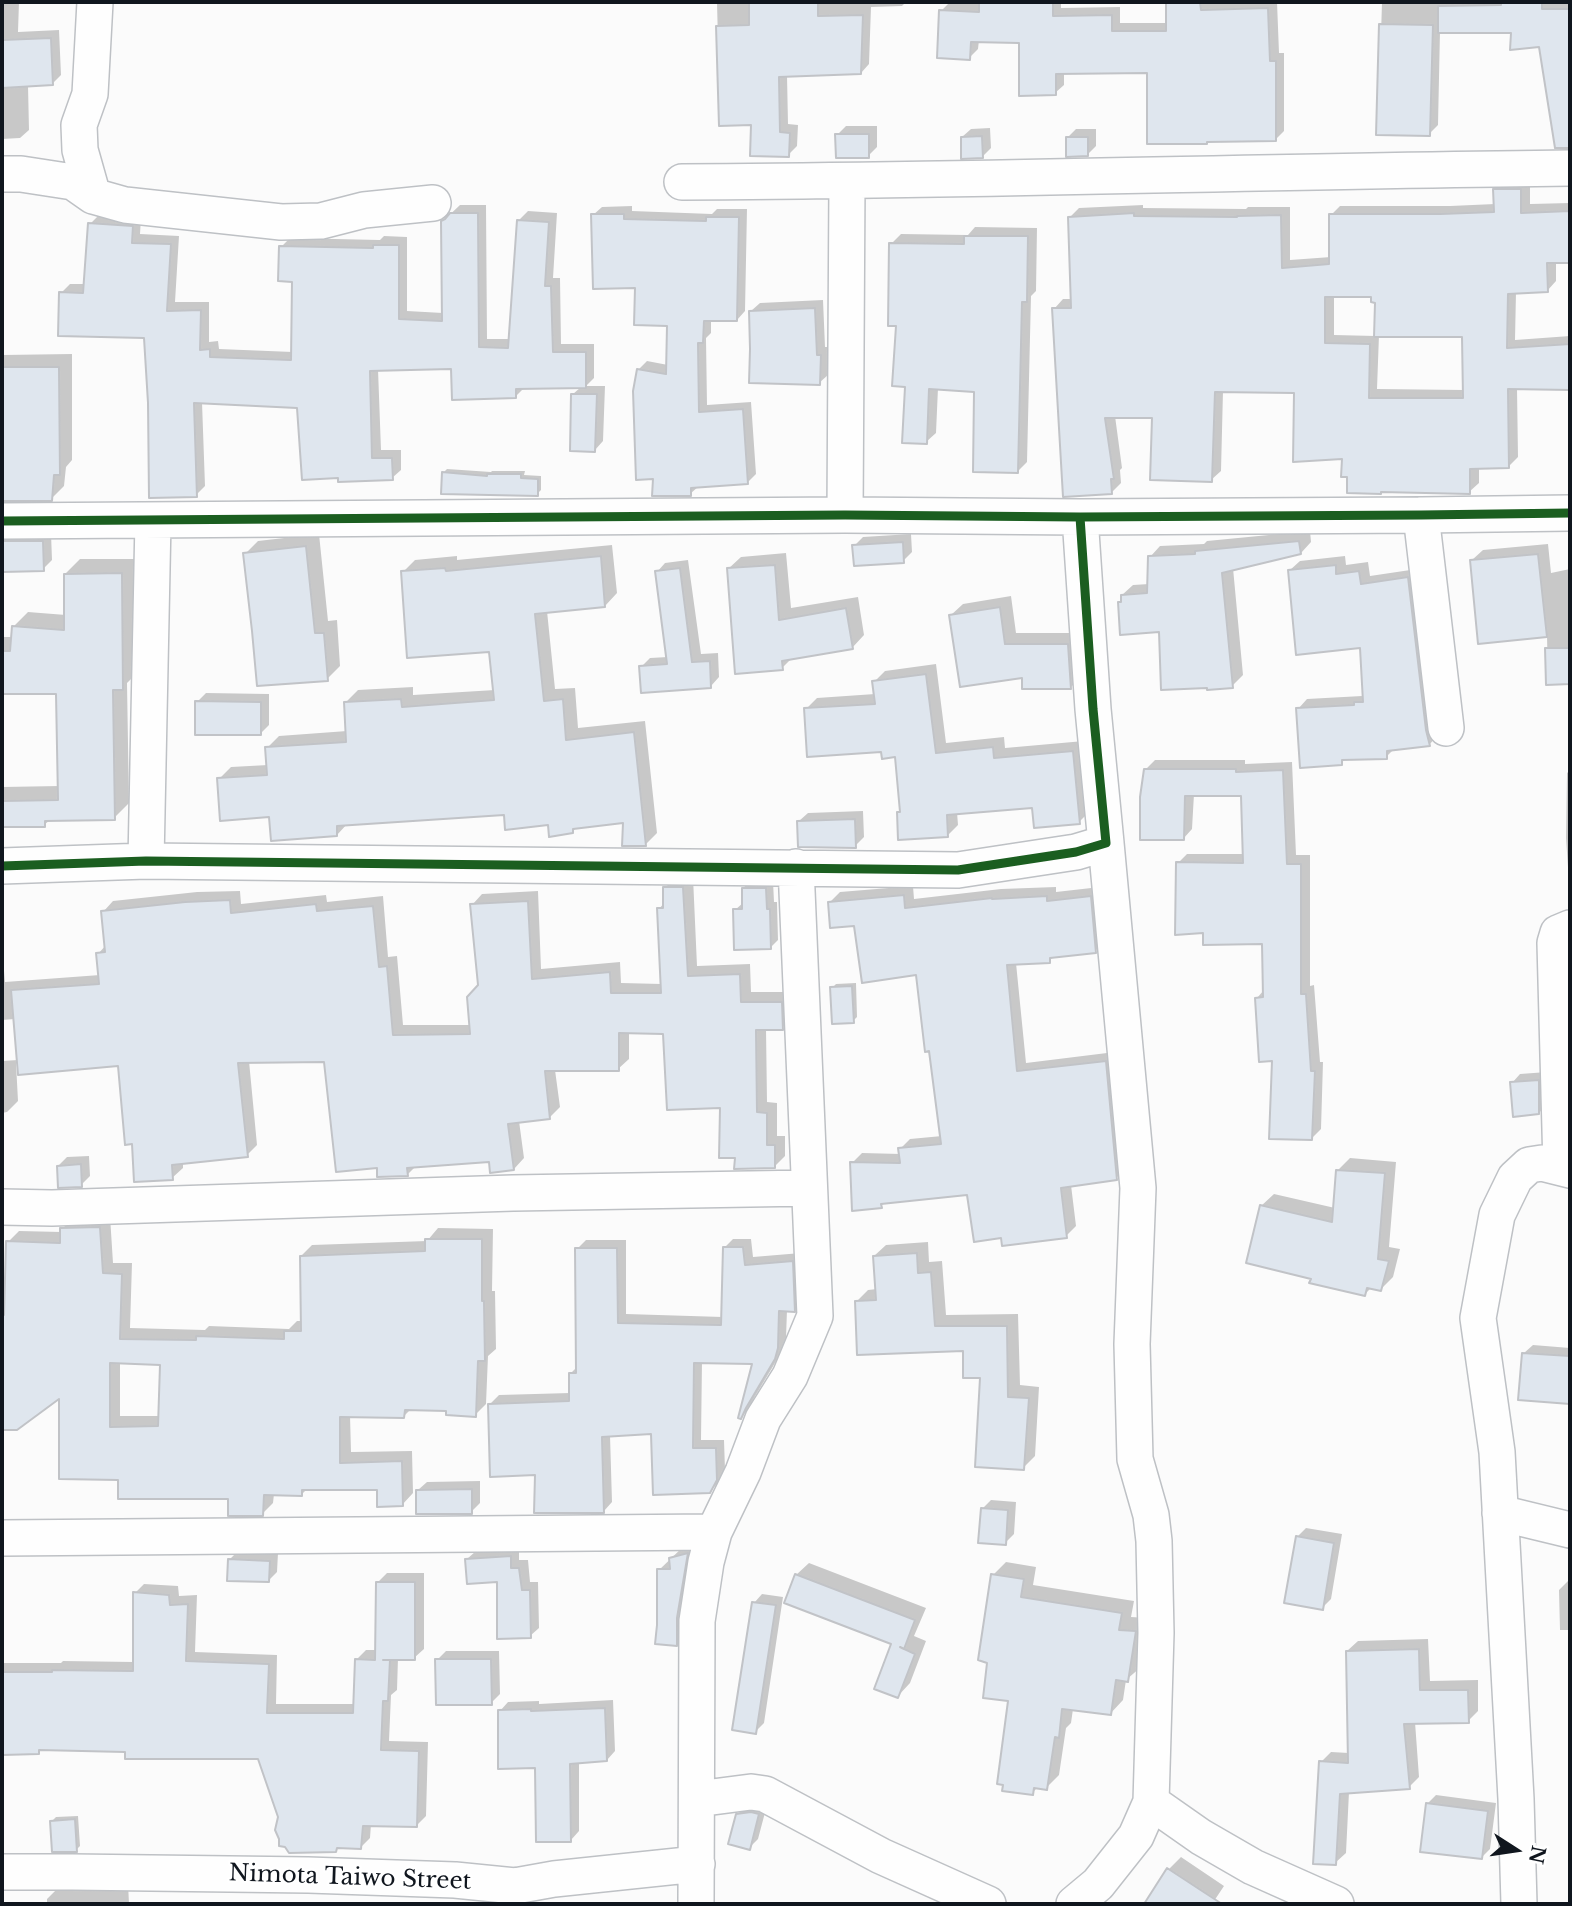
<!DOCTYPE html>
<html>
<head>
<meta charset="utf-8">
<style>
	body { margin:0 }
	#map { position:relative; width:1572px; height:1906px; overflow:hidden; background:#fbfbfb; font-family:"Libre Baskerville",serif }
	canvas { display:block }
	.frame { position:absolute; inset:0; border:4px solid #10161e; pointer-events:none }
	.north { position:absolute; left:1481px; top:1815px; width:70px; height:70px; -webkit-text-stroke:5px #fff; paint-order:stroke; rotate:102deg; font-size:19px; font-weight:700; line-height:28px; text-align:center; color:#10161e }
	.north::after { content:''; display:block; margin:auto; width:24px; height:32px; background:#10161e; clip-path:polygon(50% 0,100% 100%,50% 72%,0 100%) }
</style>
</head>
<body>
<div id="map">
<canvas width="1572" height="1906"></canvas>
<div class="frame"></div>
<div class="north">N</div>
</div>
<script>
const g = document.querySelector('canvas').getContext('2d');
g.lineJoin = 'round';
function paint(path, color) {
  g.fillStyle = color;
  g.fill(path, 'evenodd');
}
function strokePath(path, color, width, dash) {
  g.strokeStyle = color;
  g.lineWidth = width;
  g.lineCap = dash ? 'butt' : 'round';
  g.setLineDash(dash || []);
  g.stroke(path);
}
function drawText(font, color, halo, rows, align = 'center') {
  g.font = font + ' "Libre Baskerville",serif';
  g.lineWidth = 5;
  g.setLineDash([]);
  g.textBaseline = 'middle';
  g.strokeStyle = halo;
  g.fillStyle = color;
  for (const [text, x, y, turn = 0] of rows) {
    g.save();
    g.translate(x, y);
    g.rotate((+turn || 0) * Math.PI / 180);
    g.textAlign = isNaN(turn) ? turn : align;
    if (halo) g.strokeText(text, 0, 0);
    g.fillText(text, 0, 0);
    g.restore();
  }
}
paint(new Path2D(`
	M2 2H19L18 32 59 30 61 75 52 84 28 85 29 130 20 138 2 139Z
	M717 2H906L902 6 871 7 869 64 861 73 787 75 788 124 798 125 797 146 788 155 752 124 720 125Z
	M950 2 981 4V2H1061V8L1120 7V23H1168V2H1277L1279 53H1284V131L1275 140 1149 71 1064 72V85L1055 93 1021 41 979 40 978 49 969 58 941 11Z
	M1382 2H1570V127H1554L1540 45 1512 31H1440L1438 125 1429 134 1378 133Z
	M846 126H877V147L868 156 837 135Z
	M990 128 991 148 982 157 962 137 971 129Z
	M1076 129H1096V146L1087 155 1067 138Z
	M1530 180V204L1570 203V261H1556V281L1547 291 1516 292 1515 340 1570 336V388H1517L1518 457 1508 467H1479V483L1469 492 1344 457 1296 391H1223L1221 471 1211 480 1154 416H1115L1122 468 1120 470 1121 483 1112 492 1054 309 1063 299H1072L1070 217 1079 208 1143 205V208L1246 209 1248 207H1290V260L1331 257V215L1340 206H1450L1495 204V190L1504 181ZM1334 295H1373L1377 301 1376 336 1334 335ZM1379 335H1464L1465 390 1377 389Z
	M460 205H486L487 339H511L519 220 528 211 557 213 553 278H560L561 344H594V378L586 386H605L603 441 595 450 573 394 581 387H525L515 397 453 367 378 369 381 450H401V470L392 478 299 406 202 402 205 486 196 495 146 336 61 293 70 284H85L90 224 99 215 141 218 140 234 179 236 175 302H209V342L218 341 219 349 293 352 294 280 281 247 290 238 380 240 384 236 407 237V311L443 313 442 222Z
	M632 206V211L712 214 717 209H747L745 311 737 320 711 319V333L706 338 707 405 751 402 756 474 748 482 699 486 690 494 655 477 638 370 647 361 668 365 669 324 637 286 593 215 602 207Z
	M975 227 1037 228 1036 291 1031 296 1027 462 1018 471 976 390 938 388 936 433 926 442 906 385 898 324 891 244 901 234 968 235Z
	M823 300 825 347H829L828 375 819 383 751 311 760 303Z
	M72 354V460L66 467 64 486 51 499H2V355Z
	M447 469 491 472 492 471H525L524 475 541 476V490L537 494 443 473Z
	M1310 531 1311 542 1301 553 1233 568 1243 675 1232 686 1123 601 1122 595 1133 585 1149 584 1150 557 1160 546 1204 544 1207 541Z
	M2 532 51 533 52 560 43 569 2 570Z
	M319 534 328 621 337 620 340 666 327 679 245 554 258 541Z
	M911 534 912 552 903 561 854 546 863 537Z
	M1548 544 1551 573 1570 569V682L1548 683 1547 635 1472 560 1483 550Z
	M612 545 617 593 605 606 547 611 555 689 575 688 578 728 645 721 657 833 645 845 625 821 578 826 572 832 549 823 506 814 348 823 337 835 271 816 219 779 231 767 268 765 267 748 279 736 347 731 346 702 358 690 413 687V695L495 690 491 651 403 572 415 560 457 556V560Z
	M786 553 791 608 858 597 864 635 852 648 793 657 782 668 728 569 741 557Z
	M1345 556 1346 565 1368 562 1370 576 1417 569 1438 735 1429 745 1395 748 1386 757 1347 758 1341 763 1298 709 1307 699 1362 696 1364 694 1361 646 1290 570 1300 561Z
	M80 559H136L137 673 127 683 129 803 114 818 50 820 44 825H2V787L60 786 58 692H2V637H12L13 627 28 612 66 615 65 574Z
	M688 560 701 654 718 653 719 677 711 686 641 667 650 658 668 657 657 572 665 563Z
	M1011 596 1016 633H1079L1082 676 1071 687 1024 676 951 615 963 604Z
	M936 664 946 743 1004 737 1005 748 1084 741 1090 811 1079 822 1033 806 957 812 958 825 947 836 898 812 901 810 896 755 882 750 806 709 817 698 875 694 874 682 885 671Z
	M206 693 269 694V725L260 734 197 702Z
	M1155 760H1245V764L1292 762 1296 855H1310V986L1314 985 1320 1062H1323L1321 1129 1311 1139 1257 998 1264 990V942L1204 931 1178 863 1187 854H1245L1242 794H1194L1192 829 1183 839 1145 770Z
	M1570 770V897L1566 838 1567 773Z
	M863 811 864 837 855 846 799 821 808 813Z
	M675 877H693L697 966 750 964 751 992H791L792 1018 782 1028H766L767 1102 777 1103V1136H785V1156L774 1167 736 1156 722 1106 665 1032 629 1031V1059L618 1069 555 1070 560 1107 550 1117 519 1121 524 1158 514 1169 490 1160 416 1166 407 1175 378 1166 326 1061H249L257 1145 247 1155 183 1162V1168L172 1178 134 1142 120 1065 16 1063 18 1101 7 1112 2 1113V1061L18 1060 15 1019 2 1020V948L5 982 100 975 98 954 106 945 103 912 113 901 197 892 240 891 241 904 326 895 327 902 383 896 388 957 397 956 403 1025H471L480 985 472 905 482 894 538 891 541 969 620 962 621 983 662 984 659 909 664 903 665 888Z
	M751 881H773L774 902H777L778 940 770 948 735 910 744 902 743 888Z
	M913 886 914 899 1001 889 1056 887V892L1100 887 1105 941 1095 951 1055 955 1049 961 1016 963 1026 1063 1115 1052 1126 1169 1116 1178 1071 1185 1076 1226 1066 1236H1002L968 1193 886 1201 881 1206 852 1163 862 1153 901 1154 900 1149 910 1139 942 1136 930 1050 917 973 830 902 840 892Z
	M856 983 857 1017 853 1021 832 988 836 984Z
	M1547 1072V1104L1539 1113 1512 1083 1520 1074Z
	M89 1156 90 1176 81 1185 58 1166 67 1157Z
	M1350 1158 1396 1162 1389 1247 1400 1249 1393 1277 1381 1289 1372 1287 1364 1295 1313 1277 1261 1206 1274 1194 1335 1208 1338 1170Z
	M110 1216 113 1263H132L130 1328 205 1330 209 1326 289 1329 297 1321H303L301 1256 312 1245 427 1241 438 1228 493 1229 492 1291H495L496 1349 488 1356 486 1404 475 1415 448 1409 412 1408 404 1416 350 1415 351 1452 412 1451 413 1493 402 1505 379 1488 307 1489 302 1494H274L273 1503 262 1514 229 1497 120 1478 60 1396 17 1429 2 1428V1304H6L8 1242 19 1231 62 1232V1229L73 1218ZM120 1362 161 1363 160 1416H120Z
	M733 1239H751L753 1257 801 1253 803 1302 794 1311 787 1310 786 1338 784 1348 754 1398 750 1408 741 1417 754 1362 702 1361 701 1440H724L725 1470 719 1482 710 1491 652 1432 610 1435 612 1502 604 1511 536 1474 490 1404 499 1395 570 1393V1374L578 1366 577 1249 586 1240H626V1314L723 1317 724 1248Z
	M928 1242 929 1262 942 1261 946 1315 1018 1314 1020 1385 1039 1387 1035 1456 1023 1468 982 1376 965 1349 856 1302 868 1290 877 1289 874 1256 886 1245Z
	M1533 1345 1570 1348 1569 1403 1524 1353Z
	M480 1481V1503L471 1512 418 1490 427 1482Z
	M991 1500 1016 1502 1014 1534 1005 1543 982 1509Z
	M1306 1528 1342 1534 1331 1599 1322 1608 1297 1537Z
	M700 1541 690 1631 676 1644 659 1570 685 1545Z
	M519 1549V1560H528L530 1582H538L539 1628 530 1636 499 1580 467 1559 476 1551Z
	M238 1551 278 1553 277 1572 268 1581 229 1560Z
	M1006 1562 1036 1567 1033 1585 1134 1601 1131 1617 1148 1618 1141 1667 1126 1680 1123 1700 1110 1714 1073 1709 1071 1723 1066 1728 1059 1775 1046 1788 1038 1787 1032 1793 1010 1700 993 1575Z
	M809 1563 926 1608 914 1636 926 1641 910 1683 898 1696 893 1643 796 1575Z
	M387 1573H424V1649L414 1658H398L397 1690 391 1695 389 1741 428 1742 426 1816 417 1825 371 1824 370 1838 361 1847 340 1846 335 1851 279 1816 259 1757 126 1750 42 1748 38 1753 2 1754V1663H61L63 1661 135 1662V1593L144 1584 178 1586 179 1596 197 1595 195 1652 277 1655 276 1704H355L357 1659 366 1650H377V1583Z
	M1568 1581H1570V1630H1560L1559 1590Z
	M762 1594 783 1597 764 1723 755 1732 754 1603Z
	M1428 1639 1430 1681 1478 1680V1711L1468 1721 1415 1722 1419 1777 1409 1787 1349 1792 1346 1853 1335 1863 1321 1762 1331 1752 1349 1753 1347 1651 1358 1641Z
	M446 1651H499L500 1694 491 1703 437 1660Z
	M613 1700 615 1751 607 1760 579 1761V1831L571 1840 537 1767 500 1711 508 1702 539 1701V1704Z
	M1436 1795 1496 1803 1490 1849 1482 1857 1427 1804Z
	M767 1805 758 1839 749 1848 737 1815 746 1806Z
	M78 1816 80 1846 76 1850 52 1821 56 1817Z
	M1181 1857 1224 1886 1212 1904H1146L1169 1869Z
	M128 1883 129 1904H47V1899L61 1885Z`), '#0003');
const building = new Path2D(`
	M749 2H818V16L863 15 861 74 779 77 780 132 790 133 789 157 750 156 751 125 719 126 716 26 749 25Z
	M979 2H1053V16L1112 15V31H1166V2H1200L1201 10 1268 8 1270 61H1276V141L1207 142V144H1147V73L1056 74V95L1019 96V43L971 42 970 60 937 58 939 10 979 12Z
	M1501 2H1542V9H1570V148H1555L1539 47 1510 50 1511 33H1438V6L1501 5Z
	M1379 24 1433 25 1430 136 1376 135Z
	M51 38 53 85 2 88V40Z
	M835 134H869V158H836Z
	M982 136 983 158 961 159V137Z
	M1066 137H1088V156L1066 157Z
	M1493 189H1521V213L1570 211V263H1547L1548 292 1508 294 1507 348 1570 344V390L1508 389 1509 468 1470 469V494L1381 492V494L1347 493V477H1341L1342 459 1293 462 1294 393 1215 392 1212 482 1150 480 1152 418H1105L1114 479H1111L1112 494 1063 497 1052 308H1071L1068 217 1134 213V216L1237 217V216L1281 215 1282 268 1329 264V214H1440L1494 212ZM1325 297H1371V302L1375 303 1374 337H1462L1463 398H1369L1370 344 1325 343Z
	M450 213H478L479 347 508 348 517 220 549 222 545 286H551L553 352H586V388L516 389V398L452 400 451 369 370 371 372 458H392L393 480 338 482V478L302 480 297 408 194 403 197 497 149 498 148 403 144 338 58 336 59 292 83 293 88 223 133 226 132 243 171 244 167 311 201 310 200 350 210 349V357L291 360 292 282 278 281 279 246 373 248V245H399V319L442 321 441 221 445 219Z
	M591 214H624V219L706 221V217H739L737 321H704L703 343H698L699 412 743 409 748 484 691 488V496H652L653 479 636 480 633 391 637 369 666 374 667 326 634 325 635 288 593 289Z
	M964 236H1028L1027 302H1022L1018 473 973 472 974 392 929 389 927 444 902 443 905 387 892 386 896 326H888L889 243 964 244Z
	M815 308 817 355H821L820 385 749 383 750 349 749 311Z
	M2 367H59L60 475H54L52 501H2Z
	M571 394H597L595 452 570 451Z
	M442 472 487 476V474H521V478L538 479V496L441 494Z
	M2 541H43L44 571 2 572Z
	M1299 541 1301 554 1222 573 1233 688 1207 690V688L1161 690 1159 632 1120 635 1118 602H1121V595L1147 593 1148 556 1195 554V551Z
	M903 542 904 563 854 566 852 545Z
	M306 546 315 633H324L328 681 257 686 252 631 243 553Z
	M1538 554 1547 637 1478 644 1470 560Z
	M601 556 605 607 535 614 544 701 563 699 566 740 634 732 646 846H622L623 823 573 829V833L549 837 548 825 505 830 504 815 337 826V836L271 841 269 817 220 821 217 778 267 775 265 747 346 742 344 702 401 699 402 707 494 700 489 652 407 658 401 571 445 568 446 571Z
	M775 565 779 620 846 608 853 649 782 661 783 670 735 674 727 568Z
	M1336 565V574L1359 571 1361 584 1408 577 1426 730 1430 746 1387 751V759L1342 760V765L1300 768 1296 708 1354 705V702H1363L1360 648 1296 655 1288 570Z
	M680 568 692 662 710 661 711 688 641 693 639 666 667 664 655 571Z
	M122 573 123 690H113L115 820 45 821V827H2V801L58 800 56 694H2V651H10L12 626 64 630V574Z
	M1000 607 1005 644H1068L1071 689H1022V678L960 687 949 615Z
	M1545 648H1570V684L1546 685Z
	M926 674 936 753 993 747 994 758 1073 751 1080 824 1034 828 1032 808 947 815 948 837 898 840 897 812H900L895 757 882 759 881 752 807 757 804 708 875 704 872 681Z
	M195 701 261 702V735H195Z
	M1144 769H1236V772L1283 770 1287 864H1301V994H1306L1311 1071H1315L1312 1140 1269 1139 1272 1061 1259 1062 1255 998 1263 997 1262 944 1203 945V933L1175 935 1176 862 1243 863 1241 796H1185L1184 840H1140V797Z
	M855 819 856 848 798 847 797 821Z
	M663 887H683L688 976 740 974 741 1002H782L783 1030H756L757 1112 767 1113V1145H775V1168L734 1169 735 1158H719L720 1108 667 1110 663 1034 619 1033V1071H545L550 1119 508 1124 514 1170 490 1173 489 1162 407 1168 408 1176 377 1177V1168L336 1172 324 1062 238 1063 248 1157 172 1165 173 1180 134 1182 132 1144 125 1145 118 1066 18 1075 11 990 99 984 96 953 105 952 101 911 185 902 230 900 231 913 316 904 317 911 373 906 379 967 387 966 393 1035 470 1034 467 997 478 985 470 904 528 901 532 979 610 972 611 993H661L657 908H663Z
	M742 888H766L767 909H770L771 949 734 950 733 909H742Z
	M904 895 905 908 992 898V899L1047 896V901L1091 896 1096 953 1050 958V963L1007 965 1017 1071 1106 1061 1117 1180 1061 1188 1067 1238 1002 1246 1001 1238 974 1242 967 1195 881 1204 882 1208 852 1211 850 1162 900 1163 898 1148 941 1144 929 1051 925 1052 916 975 862 983 854 926 830 928 828 902Z
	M852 986 854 1023 832 1024 830 987Z
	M1539 1080V1114L1513 1117 1510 1082Z
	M81 1164 82 1187 58 1188 57 1166Z
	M1336 1170 1385 1173 1378 1259 1389 1261 1381 1291 1367 1288 1365 1296 1309 1283 1311 1279 1246 1263 1260 1205 1332 1222Z
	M100 1227 103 1273 122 1274 120 1339 196 1340V1336L284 1339V1331H301L300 1256 425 1251V1239H482V1301H484L485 1361H478L476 1417 446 1415V1411L405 1410 404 1418 340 1417V1463L402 1461 403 1506 377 1507V1490H302V1496L264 1495 263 1516H228V1499H118V1480L59 1479V1399L17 1430H2V1315H4L6 1241 60 1243V1228ZM110 1363 160 1365 158 1426 110 1427Z
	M723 1247H743L745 1265 793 1261 795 1312 779 1311 778 1348 775 1359 746 1408 741 1419 738 1418 752 1364 694 1363 693 1448H716L717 1480 710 1493 653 1495 651 1434 602 1437 604 1513H534L535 1475 490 1477 488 1404 569 1401V1373H576L575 1248H617L618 1323 721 1325Z
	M917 1253 918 1273 931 1272 935 1326H1007L1008 1397 1029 1398 1024 1470 975 1467 980 1378H963V1351L857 1355 855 1301 876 1300 873 1256Z
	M1522 1353 1570 1356V1404L1518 1400Z
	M472 1489V1514H416V1490Z
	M981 1508 1008 1510 1006 1545 978 1543Z
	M1296 1536 1334 1543 1323 1610 1284 1603Z
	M688 1553 677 1618V1646L655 1644 657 1625V1569H670L669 1558Z
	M511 1556V1568H519L522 1590H530L531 1638 497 1639V1582L467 1584 465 1559Z
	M228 1559 270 1561 269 1582 227 1581Z
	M795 1574 915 1620 904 1649 900 1647 915 1654 898 1698 874 1689 891 1644 784 1603Z
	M991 1574 1024 1579 1021 1597 1122 1613 1119 1630 1136 1631 1128 1682 1116 1680 1111 1715 1062 1709 1059 1738 1055 1737 1047 1790 1034 1788 1033 1795 1002 1791 1003 1785 997 1784 1008 1701 983 1698 987 1663 978 1660Z
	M376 1582H415V1660H383H390L388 1701H383L381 1750 419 1751 417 1827 363 1826 361 1849 337 1848 336 1852 289 1853 285 1847 279 1846V1839L275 1830 278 1817 258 1759H125V1752L39 1750V1754L2 1755V1672H52V1670L133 1671V1592L169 1595 170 1605 188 1604 186 1661 269 1664 267 1713H353L355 1659 375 1660Z
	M752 1602 776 1605 756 1734 732 1730Z
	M1419 1649 1420 1690H1468L1469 1723 1404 1724 1410 1789 1340 1794 1336 1865 1313 1864 1319 1761 1348 1763 1346 1651Z
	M435 1659H491L492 1705H436Z
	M605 1708 607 1761 570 1764 571 1842H536L535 1768 498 1769V1710L531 1709V1711Z
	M1426 1803 1488 1811 1482 1859 1420 1852Z
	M751 1812 759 1814 750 1850 728 1844 736 1814Z
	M75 1819 77 1852H52L50 1821Z
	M1167 1868 1222 1904H1144Z`);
paint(building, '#dfe6ee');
strokePath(building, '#c1c3c7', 2);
const minor = new Path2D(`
	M2 174H21L73 182 93 196 125 205 281 222 321 221 364 210 433 203
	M682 182C978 181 1274 171 1570 168
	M93 196 80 150 79 125 90 94 95 2
	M845 515 847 182
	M1421 515 1446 728
	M2 521 845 515 1080 517 1421 515 1570 513
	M146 861 153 520
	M2 866 146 861 958 870 1076 852 1106 843 1093 709 1080 517
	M1561 1167 1555 943 1558 933 1570 928
	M2 1207 52 1208 513 1193 809 1188
	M1500 1513 1570 1530
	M2 1538 714 1532
	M697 1799 751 1792 765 1794 881 1856 988 1904
	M1151 1802 1201 1837 1253 1867 1336 1904
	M2 1872H72L308 1875 455 1880 515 1886 554 1879 697 1864
	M696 1904 697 1621 706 1562 714 1532 743 1472 763 1419 790 1376 815 1316 796 867
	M1074 1904 1098 1884 1136 1836 1151 1802 1156 1633 1154 1541 1151 1515 1135 1459 1132 1344 1138 1188 1106 843
	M1519 1904 1516 1799 1497 1452 1478 1318 1497 1215 1515 1178 1529 1165 1542 1163 1570 1170`);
strokePath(minor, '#bec1c5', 38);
strokePath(minor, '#fefefe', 35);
strokePath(new Path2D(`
	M2 521 845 515 1080 517 1421 515 1570 513
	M2 866 146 861 958 870 1076 852 1106 843 1093 709 1080 517`), '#1b5e20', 9);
drawText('23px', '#10161e', '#fff', [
	["Nimota Taiwo Street",350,1878,2]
]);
</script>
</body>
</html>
